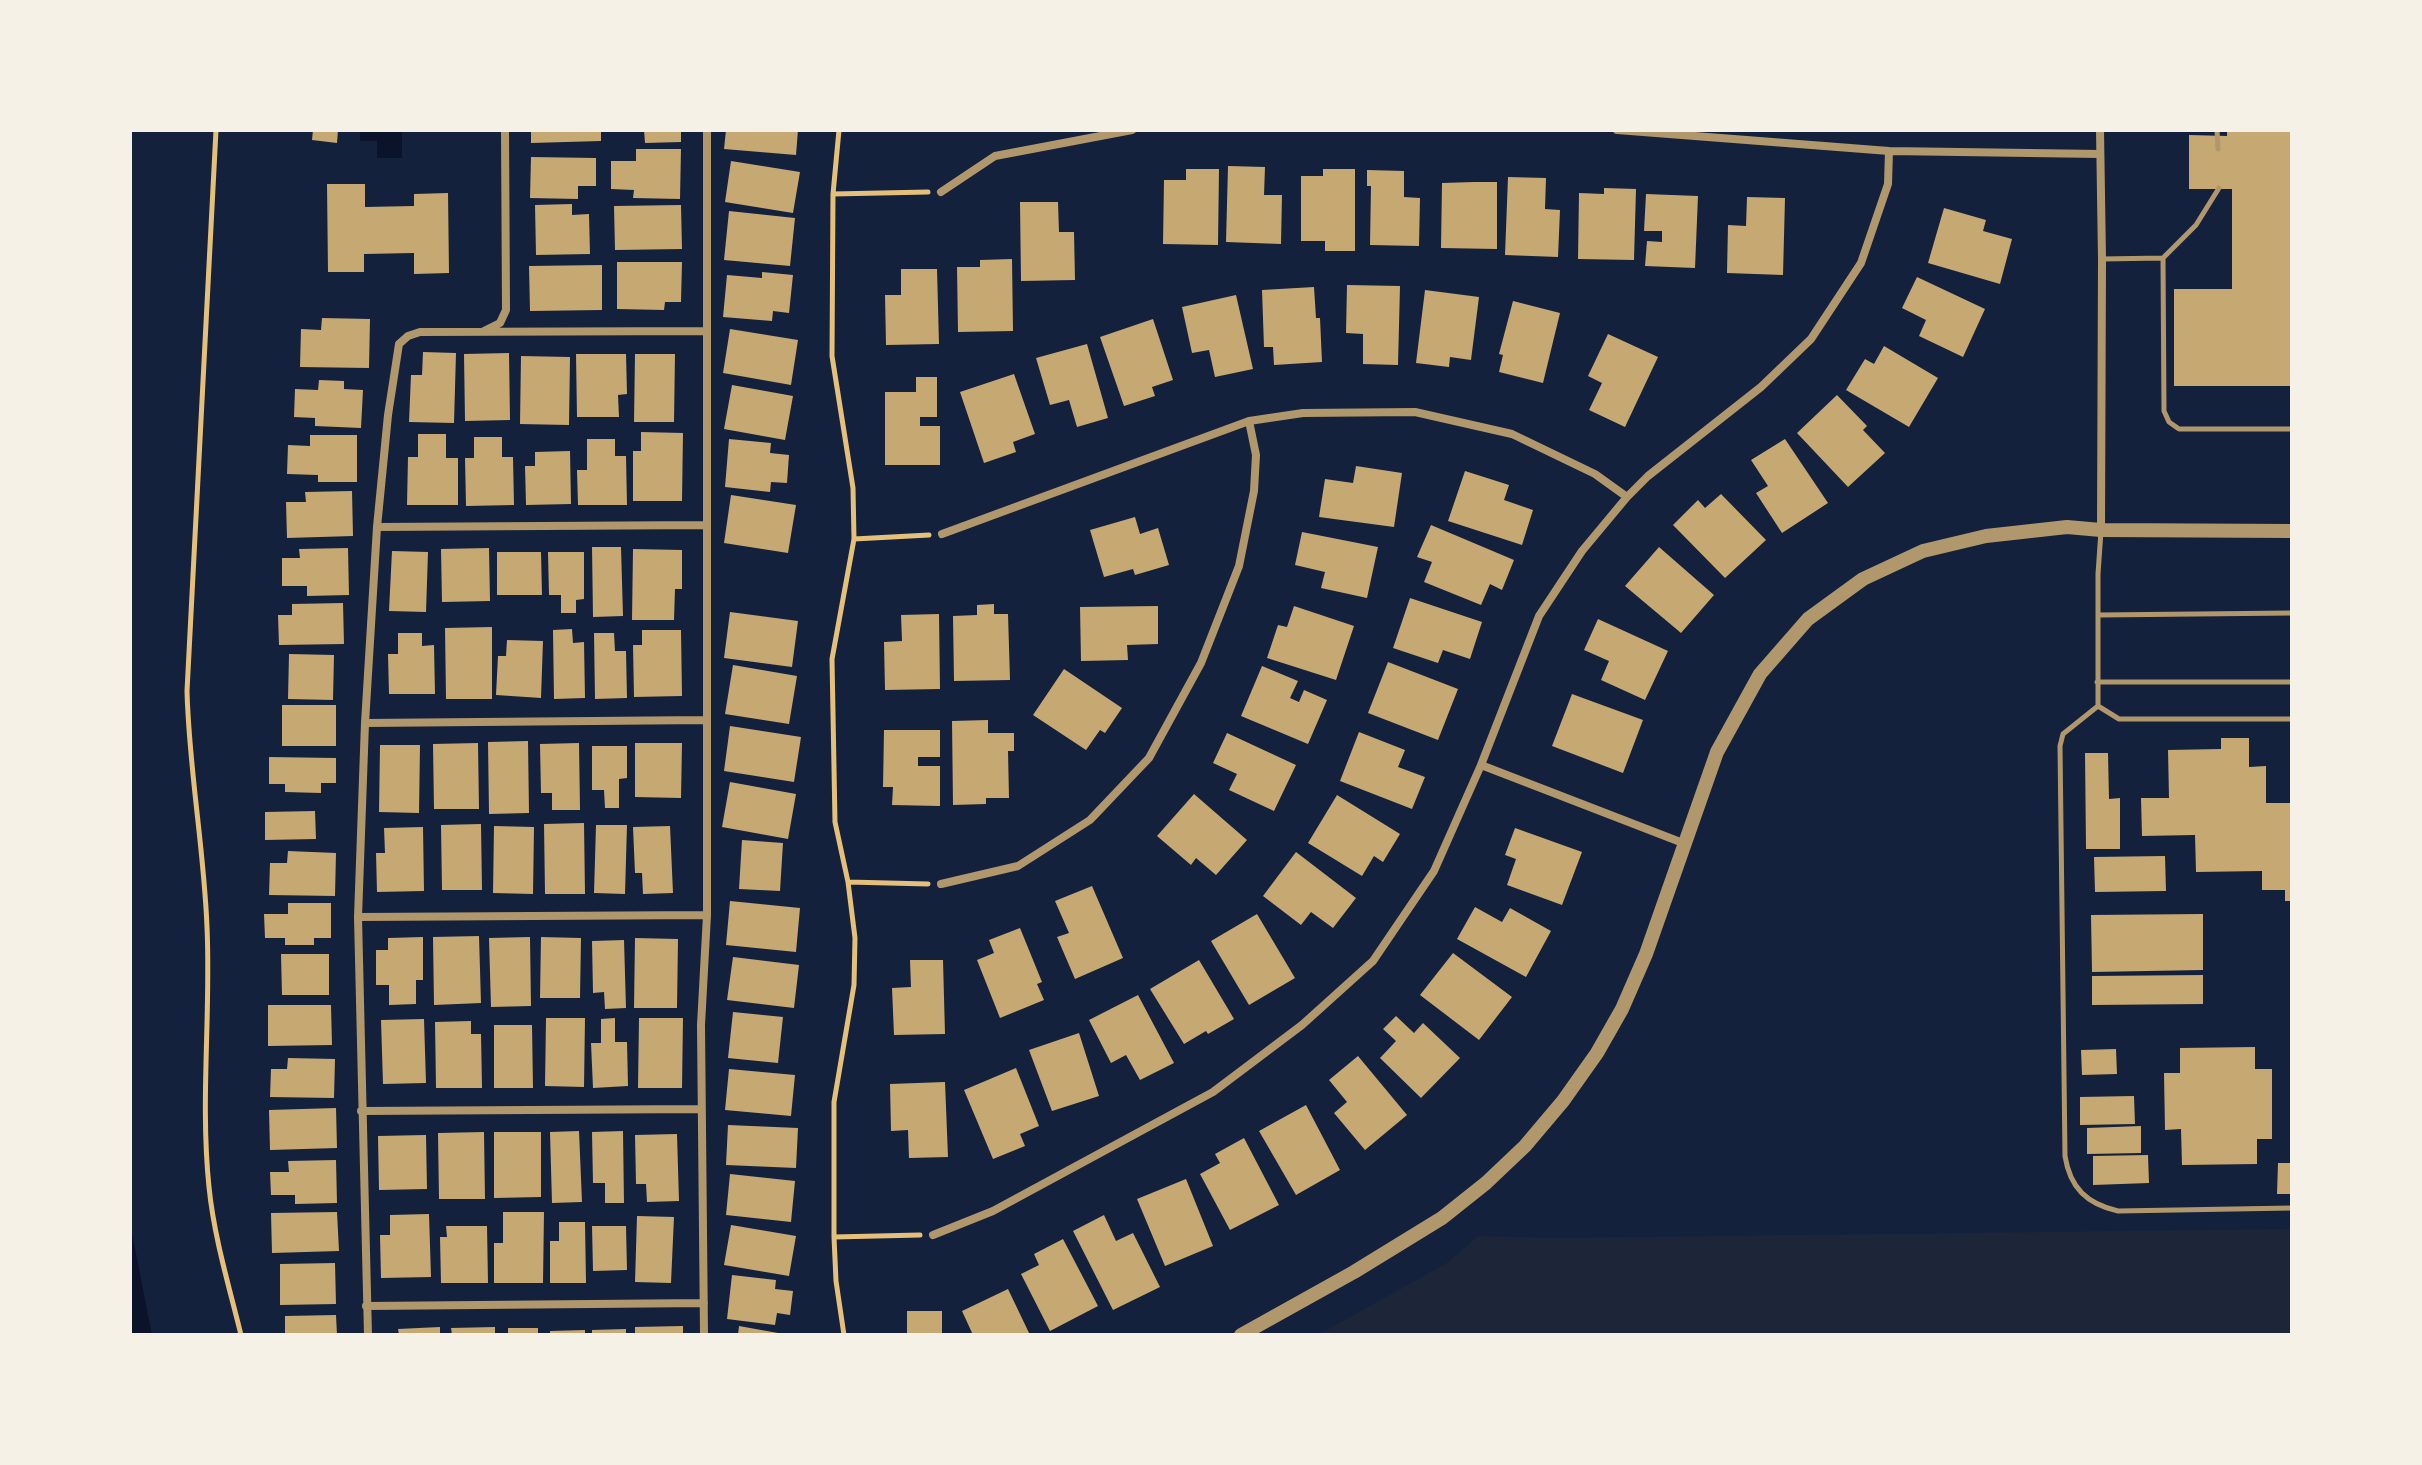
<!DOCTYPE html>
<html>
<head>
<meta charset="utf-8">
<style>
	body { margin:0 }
	#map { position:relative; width:2422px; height:1465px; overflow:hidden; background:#14213d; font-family:Roboto,sans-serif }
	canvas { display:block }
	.frame { position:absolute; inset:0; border:132px solid #f6f1e7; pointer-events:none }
</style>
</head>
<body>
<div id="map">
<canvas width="2422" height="1465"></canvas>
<div class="frame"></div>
</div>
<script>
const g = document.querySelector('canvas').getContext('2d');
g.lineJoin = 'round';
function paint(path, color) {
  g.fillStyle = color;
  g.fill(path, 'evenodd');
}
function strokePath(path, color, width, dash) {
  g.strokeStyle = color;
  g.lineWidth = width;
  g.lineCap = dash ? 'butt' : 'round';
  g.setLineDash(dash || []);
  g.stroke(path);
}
paint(new Path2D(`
	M2292 1229V1335H1318L1447 1263 1478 1236 1555 1238Z`), '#1d2539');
paint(new Path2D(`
	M360 130H402V158H377V141H360Z
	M130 1223 152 1335H130Z`), '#0b132b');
paint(new Path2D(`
	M313 130H338L337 143 312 140Z
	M531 130H601V141L531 143Z
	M644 130H681V142L645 143Z
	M726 130H798L796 155 724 149Z
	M2227 130H2292V386H2174V289H2232V189H2189V135L2227 136Z
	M636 149H681L680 199 633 198 634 190 611 189V161H636Z
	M531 157 596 158V186H578V199L530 198Z
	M731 161 800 172 793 213 725 202Z
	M1228 166 1265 167 1264 195H1282L1281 244 1226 242Z
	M1186 169H1219L1218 245 1163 244 1164 180H1186Z
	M1323 169H1355V251H1325V241H1301V176H1323Z
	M1367 170 1404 171V197L1420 198 1419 246 1370 245 1371 186H1367Z
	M1508 177 1546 178 1545 209 1560 210 1558 257 1505 255Z
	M1474 182H1497V249L1441 248 1442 183Z
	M327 184H365V207L414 206V194L448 193 449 273 414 274V253L364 254V272H328Z
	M1604 188 1636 189 1634 260 1578 259 1579 193 1604 194Z
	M1646 194 1698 196 1695 268 1645 266 1647 241 1662 242V231H1644Z
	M1747 197 1785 198 1783 275 1727 273 1728 225 1746 226Z
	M1020 202H1058L1059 232H1074L1075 280 1021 281Z
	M572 204V215L589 214 590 254 536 255 535 205Z
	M681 205 682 249 615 250 614 206Z
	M1944 208 1986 220 1983 231 2012 239 2000 284 1928 263Z
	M729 211 795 218 790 266 724 260Z
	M1012 259 1013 331 958 332 957 267H980V260Z
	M617 262H682L681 302H665L664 310 617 309Z
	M602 265V310L530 311 529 266Z
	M901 269H937L939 344 886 345 885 295H901Z
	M762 272 793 275 789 313 773 311 772 321 723 317 727 275 762 278Z
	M1917 277 1985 309 1963 357 1919 336 1926 320 1902 308Z
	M1347 285 1400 286 1398 365 1363 364V334L1346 333Z
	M1314 287 1316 318H1320L1322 362 1274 365 1273 347H1264L1262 290Z
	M1425 290 1479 297 1471 360 1450 357 1449 367 1416 363Z
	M1236 295 1253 369 1215 377 1209 350 1192 353 1182 307Z
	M1513 301 1560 313 1543 383 1499 372 1503 355 1499 354Z
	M322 318 370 319 369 368 300 367 301 329 321 330Z
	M1153 319 1173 380 1152 387 1155 396 1124 406 1100 337Z
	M730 329 798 340 791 385 723 373Z
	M1608 334 1658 357 1625 427 1589 410 1602 383 1588 376Z
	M1087 344 1108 418 1077 427 1069 400 1050 405 1036 358Z
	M1884 346 1938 378 1909 427 1846 390 1865 359 1874 364Z
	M423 352 456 353 454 423 409 422 411 375H422Z
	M509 353 510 420 465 421 464 354Z
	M576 354H626L627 394 618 395 619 417H577Z
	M635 354H675L674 422H634Z
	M521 356 570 357 569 425 520 424Z
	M1014 374 1035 434 1013 442 1016 452 984 463 960 392Z
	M916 377H937V417H920V426H940V465H885V392H916Z
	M319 380 344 381V389L363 390 361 428 315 426V418L294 417 295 389 318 390Z
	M732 385 793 396 785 440 724 429Z
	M1837 395 1867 426 1863 430 1885 453 1848 487 1797 433Z
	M641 432 683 433 682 501H633V451H641Z
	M418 434H446V458H458V505H407L408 457H418Z
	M310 435H357V482H318V475L287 474 288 445 310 446Z
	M474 437H502V457H513L514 505 466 506 465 458H474Z
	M587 439H615V456H626L627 505H578L577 470H587Z
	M729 439 771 443 770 453 789 455 787 483 771 482 770 492 725 487Z
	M1785 439 1828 503 1782 533 1756 493 1768 486 1751 460Z
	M570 451 571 504 526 505 525 466H535V452Z
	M1356 466 1402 473 1394 527 1319 517 1325 479 1353 483Z
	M1465 471 1509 485 1504 500 1533 510 1522 545 1448 521Z
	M352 491 353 536 287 538 286 502H306L305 492Z
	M1721 494 1766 540 1725 578 1673 525 1698 500 1705 508Z
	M731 495 796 505 788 553 724 543Z
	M1135 517 1140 534 1158 528 1169 565 1135 575 1133 569 1104 577 1090 530Z
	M1431 525 1514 560 1502 590 1490 584 1481 605 1424 582 1432 562 1417 557Z
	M1302 532 1378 547 1367 598 1321 588 1325 572 1295 565Z
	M592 547H621L623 616 593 617Z
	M1659 547 1714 595 1681 633 1625 586Z
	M348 548 349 595 307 596V586H282V558H300L299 549Z
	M489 548 490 601 442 602 441 549Z
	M633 549 682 550V589H675L674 620H632Z
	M392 551 428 552 426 612 389 611Z
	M497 552H541L542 595H497Z
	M548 552H584V599L576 600V613H561V595H549Z
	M1410 598 1482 622 1470 659 1443 650 1438 663 1393 648Z
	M343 603 344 644 279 645 278 615H292V604Z
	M994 604V614H1008L1010 680 954 681 953 616 977 615V605Z
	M1158 606V644L1127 645 1128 660 1081 661 1080 607Z
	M1294 606 1354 626 1336 680 1267 658 1278 625 1287 627Z
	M730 612 798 621 792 667 724 658Z
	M939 614 940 689 885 690 884 642 902 641 901 615Z
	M1598 619 1668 651 1645 700 1601 680 1609 661 1584 650Z
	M492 627V699H446L445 628Z
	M572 629 573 643 584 642 585 698 554 699 553 630Z
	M642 630H681L682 696 634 697 633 645H642Z
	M398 633H422V646L434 645 435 694H389L388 654H398Z
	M594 633H614L615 651H626L627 698 595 699Z
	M507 640 543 641 541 698 496 695 498 656H506Z
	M289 654 334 655 333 700 288 699Z
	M1388 662 1458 689 1438 740 1368 713Z
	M733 665 797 676 789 724 725 714Z
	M1262 666 1298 681 1290 698 1299 702 1304 690 1327 700 1308 744 1241 716Z
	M1064 669 1122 708 1105 733 1100 730 1086 750 1033 715Z
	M1572 694 1643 720 1623 773 1552 746Z
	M282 705H336V746H282Z
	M988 720V733H1014V751H1008L1009 798H986V804L953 805 952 721Z
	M730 726 801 737 794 782 724 771Z
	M884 730H940V757H918V766H940V806L892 805 893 787H883Z
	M1359 732 1405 750 1398 767 1425 777 1412 809 1340 781Z
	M1227 733 1296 765 1274 811 1229 790 1237 774 1213 763Z
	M2221 738H2249V767L2266 766V803H2292V901H2285V890H2262V871L2196 872 2195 835 2142 836 2141 798H2169L2168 750 2221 749Z
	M528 741 529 813 489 814 488 742Z
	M478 743 479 809H434L433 744Z
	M579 743 580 810H552V793H541L540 744Z
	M635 743H682L681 798 635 797Z
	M380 745H420L419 813 379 812Z
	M592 746H627V778L619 779V808H605L604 790H592Z
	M2085 753H2108L2109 799 2120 798V849H2086Z
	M269 757 336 758V783H321V793L285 792V784H269Z
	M730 782 796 794 788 839 722 827Z
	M1194 794 1247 840 1216 875 1196 858 1191 865 1157 836Z
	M1337 795 1400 834 1383 862 1374 856 1362 876 1308 843Z
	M315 811 316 839 265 840V812Z
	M584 823 585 894H545L544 824Z
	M481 824 482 890H442L441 825Z
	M596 825H627L625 894 594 893Z
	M494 826 534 827 533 894 493 893Z
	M670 826 673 893 643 894 642 873H635L633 827Z
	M423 827 424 891 377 892 376 853H385L384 828Z
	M1515 828 1582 852 1562 905 1507 885 1516 859 1505 855Z
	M742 840 783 843 780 891 739 889Z
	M288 851 336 853 335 896 269 895 270 863H287Z
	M1296 852 1356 898 1333 928 1311 912 1301 925 1263 896Z
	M2165 856 2166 891 2095 892 2094 857Z
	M1092 886 1123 958 1075 979 1057 937 1069 933 1055 901Z
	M730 901 800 908 796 952 726 945Z
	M288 903H331V938H314V945H285V938H265L264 914H288Z
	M1475 907 1502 922 1510 908 1551 931 1526 977 1457 939Z
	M1257 914 1295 978 1249 1005 1211 941Z
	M2203 914V970L2092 972 2091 915Z
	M1020 928 1042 982 1037 984 1044 1000 1000 1018 977 960 994 953 989 940Z
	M479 936 481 1003 434 1005 433 937Z
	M423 937V980H416V1004L389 1005V985H376V950H388V938Z
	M530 937 531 1006 491 1007 489 938Z
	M541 937 581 938 580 998H540Z
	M635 938 678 939 677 1008H634Z
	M624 940 626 1008 605 1009 604 992 593 993 592 941Z
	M1453 953 1512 997 1479 1040 1420 995Z
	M281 954H329V995H282Z
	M733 957 799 965 794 1008 727 1000Z
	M910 960H943L945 1034 894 1035 892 988 911 987Z
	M1199 960 1234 1019 1208 1034 1206 1031 1184 1044 1150 989Z
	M2203 975V1004L2092 1005V976Z
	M1138 995 1174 1063 1140 1080 1126 1055 1111 1063 1089 1020Z
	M268 1005H331L332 1045 268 1046Z
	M733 1012 783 1017 778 1063 728 1058Z
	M1396 1016 1414 1033 1423 1023 1460 1058 1421 1098 1380 1058 1396 1041 1383 1029Z
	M546 1018H585L584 1087 545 1086Z
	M615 1018V1042H627L628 1086 593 1088 591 1043H601V1019Z
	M639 1018H683L682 1088H638Z
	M424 1019 426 1083 383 1084 381 1020Z
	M471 1021V1034H481L482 1088H436L435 1022Z
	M494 1025H532L533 1088H494Z
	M1079 1033 1099 1096 1052 1111 1029 1050Z
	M2255 1047V1069H2272V1139H2257V1164L2182 1165 2181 1129 2165 1130 2164 1073H2180V1048Z
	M2116 1049 2117 1074 2082 1075 2081 1050Z
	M1358 1056 1407 1115 1365 1150 1334 1113 1347 1102 1329 1080Z
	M288 1058 335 1059 334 1098 270 1097 271 1069H287Z
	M1016 1068 1039 1126 1020 1134 1025 1146 993 1159 964 1090Z
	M729 1069 795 1075 791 1116 725 1110Z
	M945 1082 948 1157 909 1158 908 1130 891 1131 890 1084Z
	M2134 1096 2135 1124 2080 1125V1097Z
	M1306 1105 1340 1170 1296 1195 1259 1131Z
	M336 1108 337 1148 270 1150 269 1110Z
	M728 1125 798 1128 796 1168 726 1165Z
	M2141 1126V1153L2087 1154V1128Z
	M579 1131 582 1202 552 1203 550 1132Z
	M623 1131 624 1203H605V1183H593L592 1132Z
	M484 1132 485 1199H439L438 1133Z
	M494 1132H541V1197L494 1198Z
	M677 1134 679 1201 647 1202 646 1184H636L635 1135Z
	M426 1135 427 1189 379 1190 378 1136Z
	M1244 1138 1279 1205 1230 1230 1200 1174 1220 1163 1215 1154Z
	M2148 1155 2149 1183 2093 1185V1156Z
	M336 1160 337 1203 295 1204V1195H271L270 1172H289L288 1161Z
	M2278 1163H2292V1194H2277Z
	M730 1174 795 1181 791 1222 726 1215Z
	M1186 1179 1213 1246 1165 1266 1137 1199Z
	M337 1212 339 1251 272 1253 271 1213Z
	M503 1212H544L543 1283H494V1243H503Z
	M429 1214 431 1277 381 1278 380 1235H390V1215Z
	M1104 1215 1116 1241 1133 1233 1160 1287 1113 1310 1073 1231Z
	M637 1216 674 1217 671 1283 635 1282Z
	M559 1222H585L586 1283H550V1241H559Z
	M731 1225 796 1236 789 1276 724 1265Z
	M446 1226H487L488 1283H441L440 1237H447Z
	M592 1226H626L627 1270 593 1271Z
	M1063 1239 1098 1306 1050 1331 1021 1274 1039 1265 1034 1254Z
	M335 1263 336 1304 280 1305V1264Z
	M732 1275 776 1280 775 1289 793 1291 790 1315 777 1313 775 1325 727 1319Z
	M1008 1289 1030 1335H973L962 1311Z
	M907 1311H942V1335H907Z
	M336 1315 337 1335H285V1316Z
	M683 1326V1335H635V1327Z
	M739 1326 778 1333V1335H738Z
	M440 1327V1335H399L398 1329Z
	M495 1327V1335H452L451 1328Z
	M508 1328H538V1335H508Z
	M626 1329V1335H592V1330Z
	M585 1330V1335H550V1331Z`), '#c6a872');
strokePath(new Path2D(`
	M216 130 187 691C189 770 204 848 207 927 211 1013 200 1101 209 1187 214 1237 229 1286 241 1335
	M839 130 833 194 832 356 853 488 854 539 832 659 835 822 848 882 855 938 854 985 834 1102V1237L836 1281 844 1335
	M833 194 928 192
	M854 539 929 535
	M848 882 928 884
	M834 1237 920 1235`), '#e5c07b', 5);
strokePath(new Path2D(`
	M2217 130 2218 149
	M2163 258 2196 225 2219 188
	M2102 259 2163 258 2164 411 2169 422 2179 429H2292
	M2101 531 2098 574V706L2119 719H2292
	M2099 615 2292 613
	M2097 682H2292
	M2098 706 2063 734 2060 746 2065 1156C2070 1188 2087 1204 2118 1211L2292 1208`), '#b1986c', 5);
strokePath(new Path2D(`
	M1617 130 1889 151 2100 154
	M2100 130 2102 259 2101 530
	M941 192 995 156 1132 130
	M484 331 500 323 506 310 505 130
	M377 527 707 525
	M942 534 1249 421 1303 413 1415 412 1512 434 1595 474 1627 497
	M365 723 706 720
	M1481 765 1683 843
	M941 884 1018 866 1090 820 1149 758 1201 663 1239 566 1254 491 1256 455 1249 421
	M358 917 707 915
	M361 1111 701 1109
	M933 1235 993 1211 1213 1092 1302 1025 1373 961 1434 871 1481 765 1539 616 1582 551 1627 497 1648 476 1761 387 1811 339 1861 263 1888 184 1889 151
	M366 1306 704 1303
	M368 1335 358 917 365 723 377 527 388 415 399 344 408 336 420 332 706 331
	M704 1335 701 1025 707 915V130`), '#b1986c', 8);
strokePath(new Path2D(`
	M1241 1335 1354 1272 1442 1218 1486 1183 1525 1146 1563 1101 1597 1053 1622 1009 1646 954 1717 752 1760 674 1808 619 1863 579 1923 551 1986 536 2067 527 2101 530 2292 531`), '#b1986c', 14);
</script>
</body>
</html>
